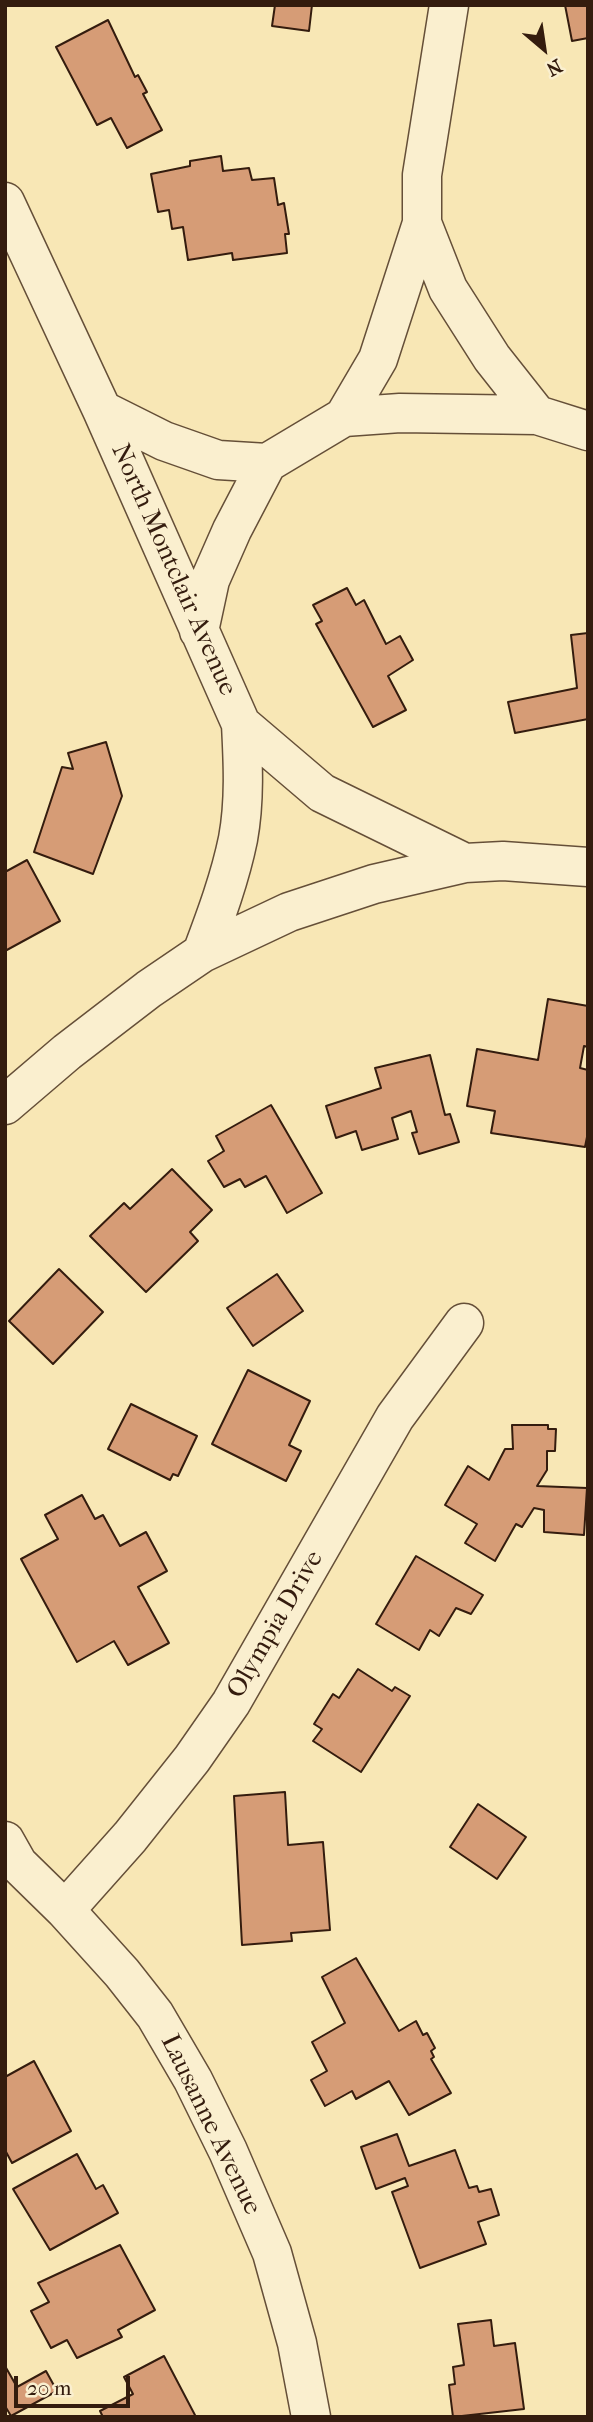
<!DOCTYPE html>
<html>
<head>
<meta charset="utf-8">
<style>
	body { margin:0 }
	#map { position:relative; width:593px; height:2422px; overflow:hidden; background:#f8e7b5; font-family:"IM FELL French Canon",serif }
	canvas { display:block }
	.frame { position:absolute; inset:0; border:7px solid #341c0e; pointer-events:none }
	.north { position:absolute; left:509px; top:14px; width:70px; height:70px; -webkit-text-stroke:5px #faefcf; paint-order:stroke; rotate:151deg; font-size:19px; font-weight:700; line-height:28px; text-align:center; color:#341c0e }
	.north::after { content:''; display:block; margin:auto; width:24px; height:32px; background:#341c0e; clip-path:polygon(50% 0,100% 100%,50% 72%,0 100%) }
	.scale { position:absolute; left:14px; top:2376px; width:116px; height:32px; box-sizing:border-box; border:4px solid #341c0e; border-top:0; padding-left:9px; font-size:21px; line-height:24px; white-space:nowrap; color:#341c0e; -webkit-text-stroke:5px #faefcf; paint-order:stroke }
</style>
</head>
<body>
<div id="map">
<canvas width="593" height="2422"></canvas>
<div class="frame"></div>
<div class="north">N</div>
<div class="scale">20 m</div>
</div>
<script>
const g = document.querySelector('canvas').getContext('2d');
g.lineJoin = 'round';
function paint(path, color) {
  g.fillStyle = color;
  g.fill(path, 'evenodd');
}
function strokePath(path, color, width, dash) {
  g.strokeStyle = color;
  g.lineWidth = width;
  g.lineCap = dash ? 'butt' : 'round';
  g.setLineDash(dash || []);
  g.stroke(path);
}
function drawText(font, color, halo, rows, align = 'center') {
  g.font = font + ' "IM FELL French Canon",serif';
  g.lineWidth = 5;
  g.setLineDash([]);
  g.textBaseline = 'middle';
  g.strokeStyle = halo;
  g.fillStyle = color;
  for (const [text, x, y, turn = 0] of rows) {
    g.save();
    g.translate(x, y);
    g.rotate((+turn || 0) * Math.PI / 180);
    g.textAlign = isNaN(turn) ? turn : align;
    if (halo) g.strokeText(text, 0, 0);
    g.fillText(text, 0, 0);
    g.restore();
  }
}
const building = new Path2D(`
	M275 5H312L309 31 272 26Z
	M565 5H588V38L572 41Z
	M108 20 135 77 138 75 147 92 143 94 162 130 127 148 111 118 97 125 56 47Z
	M221 156 223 171 249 168 252 180 274 178 278 205 284 203 289 234H285L287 253 233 260 232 253 188 260 183 227 172 229 169 210 158 212 151 174 190 166V161Z
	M347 588 356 605 364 600 386 644 400 636 413 660 388 676 406 710 373 727 316 624 322 621 313 605Z
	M588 633V719L515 733 508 702 577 688 571 635Z
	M106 742 122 796 93 874 34 852 62 767 73 769 68 753Z
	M27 860 60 921 5 951V872Z
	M548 999 588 1006V1047L584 1046 580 1068 588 1070V1132L585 1147 491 1133 495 1111 467 1106 477 1049 538 1060Z
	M430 1055 445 1115 450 1114 459 1142 419 1154 412 1133 417 1132 411 1111 392 1118 398 1139 362 1150 356 1131 336 1138 326 1106 381 1088 375 1068Z
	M271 1105 322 1193 287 1213 266 1176 245 1187 240 1179 224 1187 208 1161 224 1151 216 1136Z
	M172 1169 212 1210 190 1232 198 1241 146 1292 90 1236 124 1203 130 1209Z
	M59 1269 103 1312 53 1364 9 1321Z
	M277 1274 303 1311 253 1346 227 1308Z
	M248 1370 310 1401 289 1445 301 1451 286 1481 212 1444Z
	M131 1404 197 1436 178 1476 173 1474 170 1480 108 1449Z
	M512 1425H548V1429H556L555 1451H547V1470L537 1486 587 1488 584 1535 544 1532V1510L534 1508 522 1527 516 1524 495 1561 465 1543 477 1524 445 1505 468 1466 489 1480 505 1449H513Z
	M82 1495 95 1519 103 1515 120 1546 146 1532 167 1571 138 1587 169 1643 128 1665 114 1641 77 1662 21 1559 58 1539 45 1515Z
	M416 1556 483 1595 471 1614 456 1608 439 1636 430 1630 419 1650 376 1624Z
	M358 1669 392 1691 395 1687 410 1696 361 1772 313 1741 322 1729 314 1724 333 1694 339 1698Z
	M285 1792 288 1845 323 1842 330 1930 291 1933 292 1941 242 1945 234 1796Z
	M478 1804 526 1837 497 1879 450 1847Z
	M356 1958 399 2031 416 2021 423 2035 427 2033 435 2048 431 2051 434 2057 431 2059 451 2093 409 2115 389 2081 356 2099 352 2091 325 2106 311 2080 327 2071 312 2042 345 2023 322 1977Z
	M34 2061 71 2131 12 2163 5 2150V2077Z
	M397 2134 409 2166 455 2150 469 2188 477 2186 479 2192 491 2189 499 2215 478 2222 486 2244 420 2268 392 2192 408 2186 405 2178 376 2189 361 2147Z
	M77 2154 96 2189 103 2185 118 2213 50 2250 13 2189Z
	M120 2245 155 2310 118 2330 122 2337 77 2358 67 2340 51 2348 31 2311 49 2302 38 2283Z
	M491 2320 494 2346 515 2343 524 2409 453 2417 449 2385 455 2384 453 2367 464 2365 458 2324Z
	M164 2356 196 2417H103L100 2411 133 2394 124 2377Z
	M5 2366 17 2387 46 2371 57 2391 11 2416 5 2406Z`);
paint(building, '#d69c76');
strokePath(building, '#341c0e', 2);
const minor = new Path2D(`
	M449 5 422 175V223L448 289 492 358 537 415
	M5 202 102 410 241 724C243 762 245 801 238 839 230 878 216 916 202 953
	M102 410 164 441 218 460 267 463 344 417 400 413 537 415 588 431
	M344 417 378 359 422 223
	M199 631 210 580 232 530 267 463
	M241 724 322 793 465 863
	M5 1105 67 1052 149 989 202 953 289 912 374 884 465 863 503 861 588 867
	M5 1841 18 1864 65 1910 122 1973 155 2015 193 2080 228 2151 272 2253 297 2343 311 2417
	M65 1910 130 1837 192 1759 231 1703 395 1417 464 1323`);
strokePath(minor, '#654f38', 41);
strokePath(minor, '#faefcf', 38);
drawText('26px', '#341c0e', '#faefcf', [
	["North Montclair Avenue",173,570,66],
	["Olympia Drive",276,1625,-60],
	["Lausanne Avenue",210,2125,64]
]);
</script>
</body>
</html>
